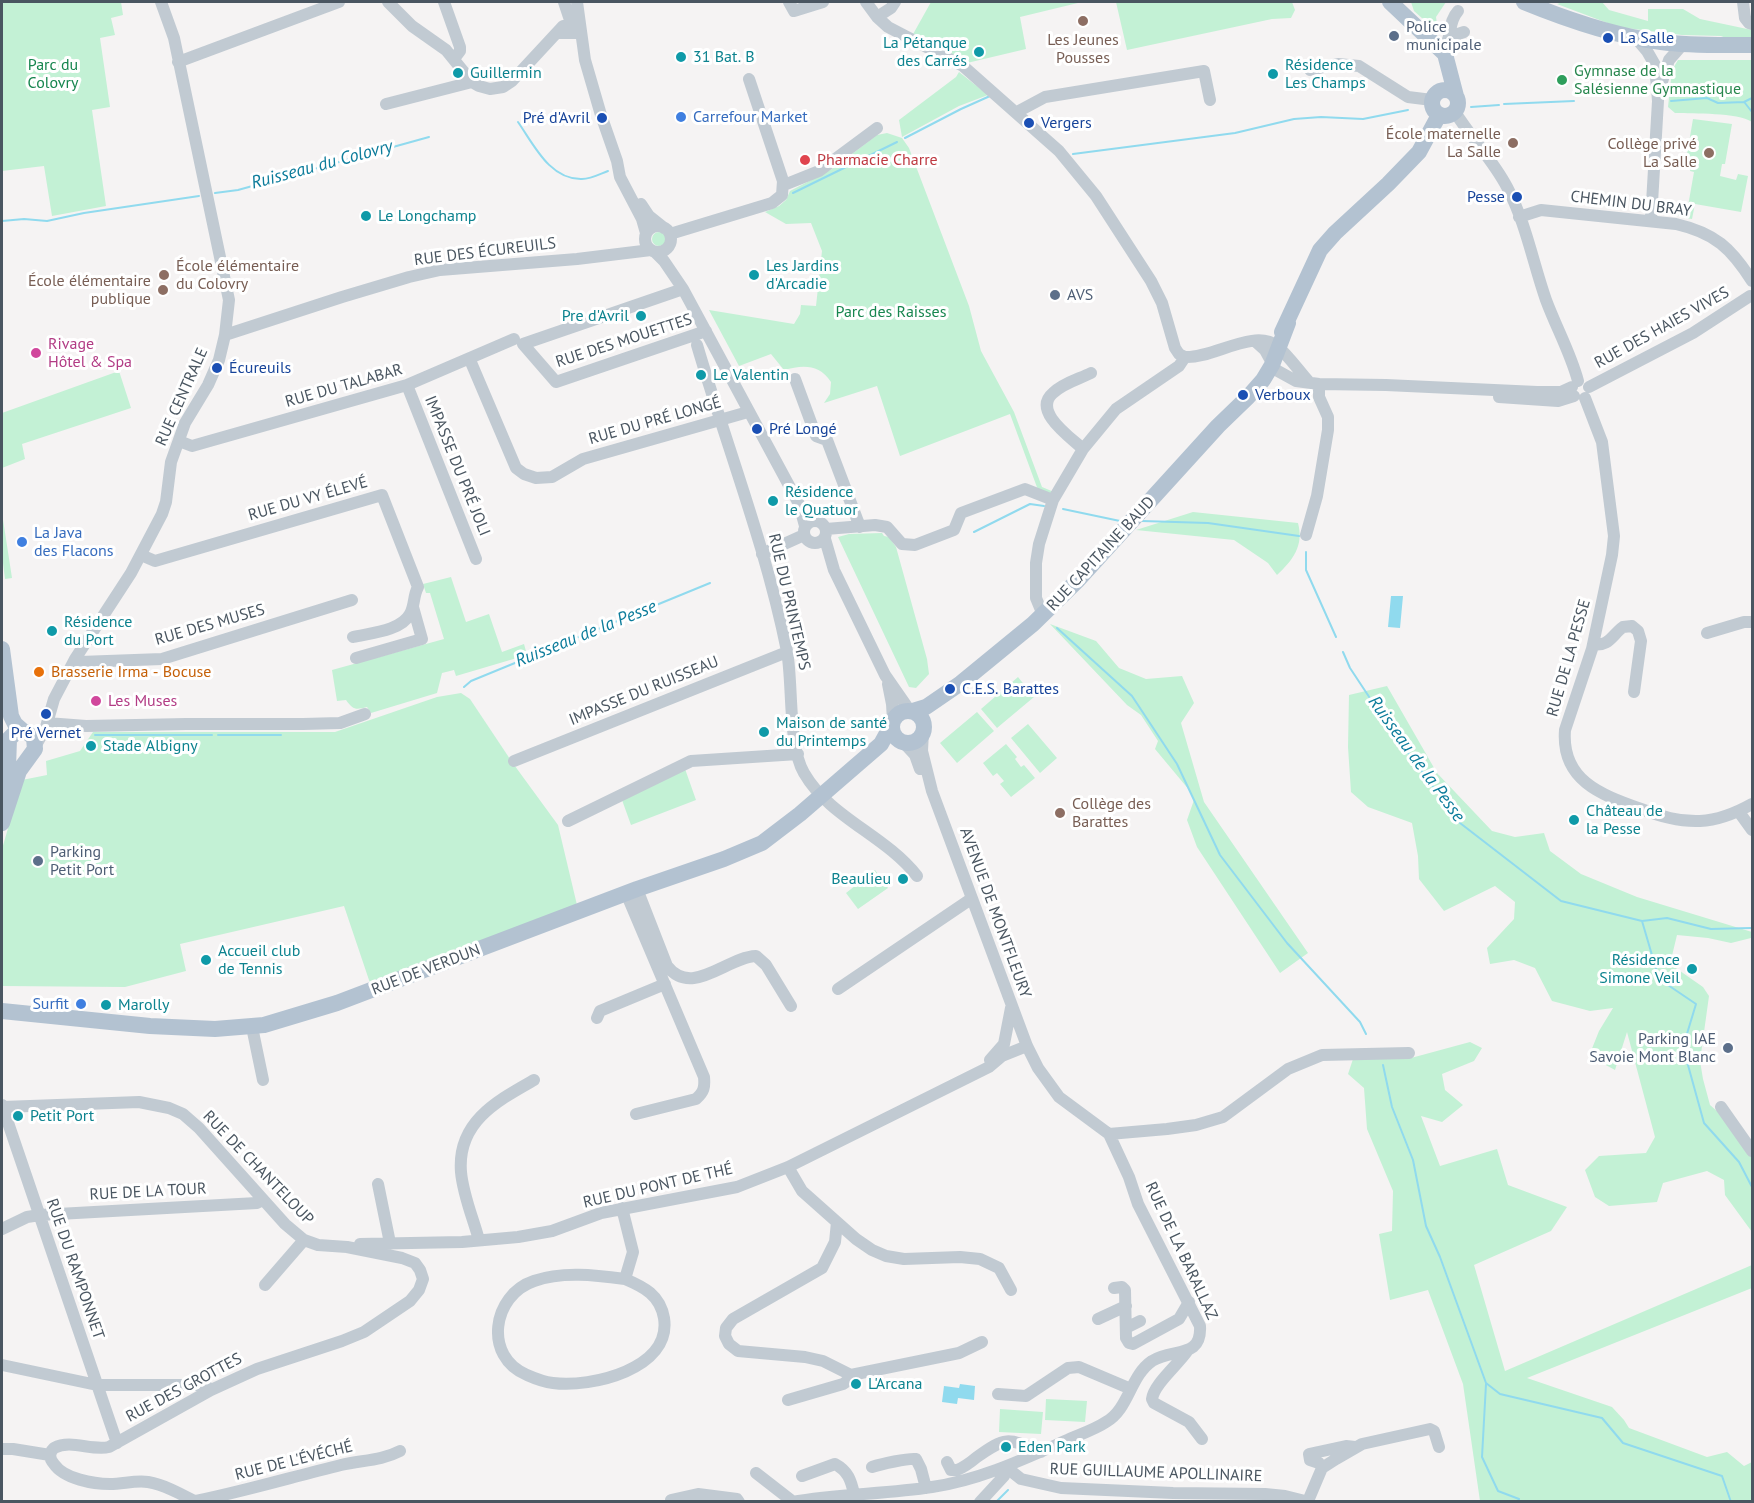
<!DOCTYPE html>
<html>
<head>
<meta charset="utf-8">
<style>
	body { margin:0 }
	#map { position:relative; width:1754px; height:1503px; overflow:hidden; background:#f5f3f3; font-family:"PT Sans",sans-serif }
	canvas { display:block }
	.frame { position:absolute; inset:0; border:3px solid #4a5661; pointer-events:none }
</style>
</head>
<body>
<div id="map">
<canvas width="1754" height="1503"></canvas>
<div class="frame"></div>
</div>
<script>
const g = document.querySelector('canvas').getContext('2d');
g.lineJoin = 'round';
function paint(path, color) {
  g.fillStyle = color;
  g.fill(path, 'evenodd');
}
function strokePath(path, color, width, dash) {
  g.strokeStyle = color;
  g.lineWidth = width;
  g.lineCap = dash ? 'butt' : 'round';
  g.setLineDash(dash || []);
  g.stroke(path);
}
function drawText(font, color, halo, rows, align = 'center') {
  g.font = font + ' "PT Sans",sans-serif';
  g.lineWidth = 6;
  g.setLineDash([]);
  g.textBaseline = 'middle';
  g.strokeStyle = halo;
  g.fillStyle = color;
  for (const [text, x, y, turn = 0] of rows) {
    g.save();
    g.translate(x, y);
    g.rotate((+turn || 0) * Math.PI / 180);
    g.textAlign = isNaN(turn) ? turn : align;
    if (halo) g.strokeText(text, 0, 0);
    g.fillText(text, 0, 0);
    g.restore();
  }
}
paint(new Path2D(`
	M2 2H121L123 15 111 18 115 35 100 38 110 107 92 110 106 206 52 216 44 166 2 171Z
	M931 2H1082L1020 17 1026 49 967 63 912 36Z
	M1116 2H1292L1295 10 1291 18 1272 19 1127 50Z
	M1411 2H1446L1436 17 1437 24 1433 28 1414 11Z
	M1563 2H1602L1609 10 1648 21V9H1683L1700 19 1752 30V43H1738L1721 36 1682 35 1618 27 1557 4Z
	M1678 60H1752V122C1737 112 1694 114 1675 113L1668 107 1672 70Z
	M959 72 988 95 959 106 902 137 899 120 956 77Z
	M1693 119 1732 124 1725 164H1722L1720 176 1736 180 1738 174 1748 176 1741 212 1695 204 1692 219 1680 217 1671 207 1672 203 1688 206 1694 172 1690 171 1692 161 1686 160Z
	M887 133 902 138 909 148 969 306 981 351 1014 412 1042 487 1054 492 1053 496 1038 490 1010 414 900 456 877 386 824 403 830 394 831 382C819 364 803 365 784 370L771 354 739 366 709 310 794 324 800 314 801 305 816 306 822 251 811 223 786 224 765 212 779 206 786 200 790 191 832 169 877 135Z
	M652 239a7 7 0 1 1 14 0a7 7 0 1 1-14 0Z
	M119 371 131 408 22 444 25 459 2 468V413Z
	M1193 512 1298 523C1304 546 1293 560 1277 575L1268 563 1234 540 1136 530Z
	M2 513 12 578 5 579 2 555Z
	M882 533 884 536 889 537 896 547 927 659 929 674 916 688 909 687 838 537 849 534Z
	M451 577 466 622 489 614 502 652 524 644 527 655 456 676 454 670 442 673 437 693 371 713 367 707C356 710 353 710 346 700L337 701 332 670 444 639 430 593H426L423 584Z
	M1050 624 1096 641 1119 668 1146 679 1182 676 1194 703 1181 723 1204 802 1308 953 1280 973 1197 847 1187 820 1194 800 1190 791 1155 749 1158 741 1141 715 1127 705Z
	M1018 677 1034 697 997 728 981 709Z
	M1387 686 1437 773 1492 831 1515 837 1544 833 1550 851 1581 874 1637 897 1752 932 1751 938 1731 943 1708 938 1677 935 1670 964 1703 987 1709 996 1700 1061 1703 1079 1710 1105 1727 1120 1752 1156V1232L1725 1195 1724 1180 1707 1171 1663 1183 1657 1202 1609 1206 1595 1197 1585 1170 1599 1156 1646 1153 1655 1137 1627 1032 1615 1070 1589 1056 1599 1031 1613 1008 1590 1011 1552 1001 1535 968 1514 960 1490 964 1487 948 1514 919 1515 902 1495 886 1444 911 1419 879 1418 856 1412 823 1368 807 1351 792 1348 747 1349 695Z
	M461 693 470 699 512 762 558 825 577 905 370 983 344 906 180 944 186 971 125 987 2 986V849L22 780 47 775 46 761 80 751 93 732H335L437 697Z
	M977 712 994 731 957 763 940 743Z
	M1028 724 1057 758 1040 773 1011 738Z
	M1006 744 1017 757 1015 759 1021 767 1024 765 1035 778 1011 797 1000 784 1004 781 997 773 993 776 983 763Z
	M684 766 696 800 631 825 622 800Z
	M875 870 888 888 858 909 846 893Z
	M1470 1042 1482 1048 1474 1061 1442 1074 1445 1090 1463 1105 1442 1122 1421 1116 1440 1166 1497 1149 1508 1185 1567 1207 1551 1231 1474 1265 1505 1371 1752 1265V1288L1527 1378 1612 1407 1624 1420 1629 1428 1707 1457 1727 1452 1744 1466 1752 1462V1501H1480L1463 1384 1428 1290 1390 1300 1379 1234 1392 1231 1393 1191 1367 1129 1364 1088 1348 1074 1355 1053 1411 1058Z
	M1046 1399 1087 1401 1085 1422 1045 1420Z
	M1000 1409 1043 1412 1041 1434 999 1432Z`), '#c3f1d5');
paint(new Path2D(`
	M1391 596H1403L1400 628 1388 627Z
	M960 1384 975 1386 974 1400 958 1398 957 1404 942 1402 944 1386 959 1388Z`), '#90daee');
strokePath(new Path2D(`
	M1671 101 1707 98 1718 103 1744 102 1752 98
	M1745 103 1752 112
	M1504 104 1574 101
	M1471 107 1499 105
	M518 122C534 145 550 180 582 179 591 179 600 174 608 171
	M905 138 961 109 990 96
	M1073 154 1235 133 1294 119 1321 117 1363 119 1408 110
	M215 193 238 190 429 137
	M793 193 897 142
	M2 221 24 219 47 221 84 213 199 196
	M1063 509 1120 521
	M1142 521 1208 523 1299 536
	M974 532 1030 504 1044 506
	M1306 552V570L1336 637
	M1057 628 1132 696 1177 764 1220 855 1287 943 1360 1022 1366 1034
	M1343 652 1350 668 1389 727 1460 823 1561 901 1642 921 1659 979 1696 1004 1683 1047 1704 1123 1739 1162 1752 1187
	M464 687 471 681 710 583
	M95 735H212
	M218 735H281
	M1642 921 1667 918 1711 929 1751 928
	M1383 1065 1392 1107 1413 1160 1426 1226 1440 1257 1486 1383 1500 1394 1602 1418 1623 1443 1722 1476 1731 1502
	M1486 1384 1482 1457 1498 1491 1519 1499 1518 1502
	M996 1502 1008 1490`), '#90daee', 2);
strokePath(new Path2D(`
	M388 2 412 26 446 50 472 82 479 86 490 89 503 87 512 81 563 26 572 24 580 28 575 33H558
	M444 2 460 47V51L454 59
	M564 2 573 29
	M577 2 585 60 601 115 617 161 620 177 642 219 646 233
	M789 2 794 11 823 2
	M866 2 877 17 888 27 963 66 1059 151 1096 196 1151 281 1162 303 1175 348 1179 354 1185 357
	M1743 2 1745 18 1749 23 1752 24
	M877 17 891 8 895 2
	M1450 34 1455 35 1464 32
	M1636 38 1647 51 1655 65 1658 101 1651 220
	M1443 50C1453 38 1447 23 1458 11
	M178 62 339 2
	M1310 70 1338 64 1359 66 1408 97 1432 100
	M1660 88 1669 60 1683 44
	M386 104 472 82
	M1017 112 1045 97 1204 71 1210 100
	M1455 112C1471 138 1493 160 1507 187 1526 223 1533 263 1546 300 1556 327 1571 354 1578 381
	M784 185 819 171 877 128
	M641 204 649 216 664 228
	M1519 217 1541 210 1676 224C1715 233 1731 248 1752 281
	M645 239a13 13 0 1 1 26 0a13 13 0 1 1-26 0Z
	M670 234 772 203 782 195 783 181 749 79
	M655 252 664 261 683 289 799 504 805 526
	M683 289 523 344 556 382 706 331
	M225 335 342 297 409 277 440 270 577 259 651 250
	M1255 341 1265 350 1276 370 1296 381 1319 384 1386 385 1537 392H1561L1572 387
	M697 345C727 447 766 547 787 651 793 684 788 746 804 773 830 818 885 835 917 876
	M1185 357C1212 359 1254 328 1277 346 1288 355 1299 371 1309 382
	M470 360 516 468 524 474 536 478 552 477 583 459 748 412
	M795 379 816 436 827 440 860 527
	M407 385 476 559
	M1589 387 1693 333 1750 296
	M1499 397 1558 401 1574 396
	M1585 398 1602 442 1614 536 1612 555 1592 649 1565 730C1561 781 1602 795 1641 809 1660 816 1679 822 1700 821 1719 820 1736 813 1752 804
	M179 441 192 446 407 385 514 339
	M1083 449C1070 437 1032 411 1053 393 1063 383 1079 379 1091 373
	M804 532a11 11 0 1 1 22 0a11 11 0 1 1-22 0Z
	M826 529 875 525 887 527 902 544 915 545 954 530 961 513 1025 489 1053 500
	M1306 535 1317 496 1328 430V417L1319 397V384
	M825 539 834 570 885 675 910 711
	M762 554 804 535
	M141 555 155 561 382 495 418 587C413 596 415 605 410 614 401 631 370 633 353 637
	M1043 615 1036 598V563L1039 544 1053 500 1083 449 1116 409 1179 366 1185 357
	M1707 633 1744 622H1752
	M1593 644C1609 647 1612 635 1623 627L1632 626 1638 631 1641 641 1634 692
	M356 658 422 639 413 607
	M75 659 80 662 162 659 352 600
	M888 684 892 704 893 720
	M47 723 86 726 186 724H303L340 723 365 714
	M904 743 915 755 920 769
	M36 745 46 727 54 699 75 659 131 573 162 514 166 502 171 462 185 423 208 385 219 360 225 335 229 300 174 38 161 2
	M514 761 787 652
	M1739 812 1752 830
	M568 821 691 761 798 754
	M637 889 667 966C692 998 727 957 756 956L766 965 791 1006
	M626 893 704 1077C705 1087 704 1092 696 1099L636 1114
	M838 989 971 899
	M597 1018 600 1011 665 984
	M252 1027 263 1080
	M990 1060 1004 1044 1011 1008
	M2 1105 117 1443
	M1721 1107 1752 1151
	M2 1110 3 1107 139 1102 169 1108 183 1114 199 1128 285 1224 304 1240 318 1245 347 1247 402 1258 415 1263 420 1270 423 1279 419 1290 410 1301 364 1332 342 1341 257 1369 211 1390 109 1447C91 1451 71 1439 54 1448 49 1453 49 1458 54 1464 64 1479 94 1484 110 1484 123 1484 136 1480 148 1482 165 1485 181 1494 196 1502
	M1109 1134 1167 1129 1196 1125 1223 1117 1288 1069 1322 1055 1409 1053
	M788 1167 802 1191 856 1239 872 1250 886 1256 904 1259 960 1257 980 1259 999 1268 1011 1290
	M378 1184 390 1243
	M622 1208 633 1252 625 1279C595 1275 562 1271 534 1281 492 1295 483 1357 527 1375 536 1379 544 1382 553 1383 591 1388 672 1369 664 1318 660 1295 644 1287 625 1279
	M837 1222 835 1242 822 1268 733 1319 726 1328 725 1336 729 1344 738 1351 805 1357 823 1361 851 1375 959 1353 982 1342
	M2 1229 27 1217 40 1215 257 1203 263 1200
	M479 1240C473 1218 463 1195 461 1172 457 1122 497 1101 534 1080
	M360 1244 462 1242 518 1237 552 1231 601 1213 737 1187 788 1167 989 1067 1002 1056 1027 1046
	M265 1285 304 1240
	M1114 1288 1122 1287 1125 1290 1126 1338 1129 1343 1133 1344 1179 1319 1189 1302
	M1098 1319 1126 1306
	M1126 1328 1140 1321
	M1188 1350C1178 1365 1154 1384 1152 1399L1154 1403 1189 1422 1202 1439
	M2 1365 97 1385H205L211 1390
	M998 1394 1026 1396 1068 1368 1079 1367 1131 1389
	M788 1400 843 1384 849 1380 851 1375
	M2 1449H13L50 1455
	M947 1462 951 1470H957C965 1467 971 1462 977 1457 1006 1436 1008 1438 1041 1452
	M872 1467C881 1464 908 1458 916 1459L921 1469 926 1488
	M1006 1467 1021 1479 1061 1488 1173 1493 1265 1494 1285 1496 1309 1502
	M1322 1468 1319 1463 1310 1460 1309 1454 1346 1446 1355 1447
	M756 1473 792 1501
	M802 1476 835 1464C848 1471 851 1480 854 1494
	M671 1500 698 1494 737 1499 739 1502
	M196 1501C245 1491 292 1477 341 1465 361 1460 381 1461 400 1451
	M1308 1501 1322 1468 1336 1459 1362 1444 1430 1429 1434 1431 1439 1447
	M792 1502C838 1494 886 1494 932 1487 979 1480 1022 1460 1065 1441 1078 1435 1094 1430 1106 1422 1129 1409 1130 1376 1152 1361 1173 1348 1202 1359 1200 1326L1138 1204 1129 1177 1109 1134 1059 1097 1038 1068 1027 1046 932 791 922 751 923 732
	M980 1502 1004 1476 1006 1467`), '#c1cad2', 12);
strokePath(new Path2D(`
	M1390 2 1445 54 1456 96
	M1524 2C1568 20 1614 36 1661 42 1691 46 1722 45 1752 45
	M1432 103a13 13 0 1 1 26 0a13 13 0 1 1-26 0Z
	M1282 332 1320 250 1335 233 1388 184 1419 152 1439 115
	M2 649 11 716 15 724 23 731
	M892 727a16 16 0 1 1 32 0a16 16 0 1 1-32 0Z
	M913 711 926 707 961 683 1033 624 1077 581 1218 426 1248 397 1263 380 1272 365 1288 323
	M2 803 8 768 9 739 16 732H27L34 738 35 749 19 771 2 823
	M2 1011 150 1026 215 1029 264 1025 337 1003 637 889 724 859 762 843 800 814 881 744 892 724`), '#b3c2d1', 16);
for (const [x, y, r, color] of [
	[1083,21,6,"#8d6e63"],
	[1394,36,6,"#5c6f8a"],
	[1608,38,6,"#1a4fb4"],
	[979,52,6,"#0f9aa8"],
	[681,57,6,"#0f9aa8"],
	[458,73,6,"#0f9aa8"],
	[1273,74,6,"#0f9aa8"],
	[1562,80,6,"#2e9e5b"],
	[681,117,6,"#3f7fe0"],
	[602,118,6,"#1a4fb4"],
	[1029,123,6,"#1a4fb4"],
	[1513,143,6,"#8d6e63"],
	[1709,153,6,"#8d6e63"],
	[805,160,6,"#e0444e"],
	[1517,197,6,"#1a4fb4"],
	[366,216,6,"#0f9aa8"],
	[164,275,6,"#8d6e63"],
	[754,275,6,"#0f9aa8"],
	[163,290,6,"#8d6e63"],
	[1055,295,6,"#5c6f8a"],
	[641,316,6,"#0f9aa8"],
	[36,353,6,"#d1479c"],
	[217,368,6,"#1a4fb4"],
	[701,375,6,"#0f9aa8"],
	[1243,395,6,"#1a4fb4"],
	[757,429,6,"#1a4fb4"],
	[773,501,6,"#0f9aa8"],
	[22,542,6,"#3f7fe0"],
	[52,631,6,"#0f9aa8"],
	[39,672,6,"#e8710a"],
	[950,689,6,"#1a4fb4"],
	[96,701,6,"#d1479c"],
	[46,714,6,"#1a4fb4"],
	[764,732,6,"#0f9aa8"],
	[91,746,6,"#0f9aa8"],
	[1060,813,6,"#8d6e63"],
	[1574,820,6,"#0f9aa8"],
	[38,861,6,"#5c6f8a"],
	[903,879,6,"#0f9aa8"],
	[206,960,6,"#0f9aa8"],
	[1692,969,6,"#0f9aa8"],
	[81,1004,6,"#3f7fe0"],
	[106,1005,6,"#0f9aa8"],
	[1728,1048,6,"#5c6f8a"],
	[18,1116,6,"#0f9aa8"],
	[856,1384,6,"#0f9aa8"],
	[1006,1447,6,"#0f9aa8"]
]) {
  const dot = new Path2D();
  dot.arc(x, y, r, 0, 2 * Math.PI);
  g.fillStyle = color;
  g.fill(dot);
  strokePath(dot, '#fff', 2);
}
drawText('16px', '#4e5e75', '#fff', [
	["Police",1406,27],
	["municipale",1406,45],
	["AVS",1067,295],
	["Parking",50,852],
	["Petit Port",50,870],
	["Parking IAE",1716,1039,"right"],
	["Savoie Mont Blanc",1716,1057,"right"]
], 'left');
drawText('16px', '#164399', '#fff', [
	["La Salle",1620,38],
	["Pré d'Avril",590,118,"right"],
	["Vergers",1041,123],
	["Pesse",1505,197,"right"],
	["Écureuils",229,368],
	["Verboux",1255,395],
	["Pré Longé",769,429],
	["C.E.S. Barattes",962,689],
	["Pré Vernet",46,733,"center"]
], 'left');
drawText('16px', '#785e54', '#fff', [
	["Les Jeunes",1083,40,"center"],
	["Pousses",1083,58,"center"],
	["École maternelle",1501,134],
	["La Salle",1501,152],
	["Collège privé",1697,144],
	["La Salle",1697,162],
	["École élémentaire",176,266,"left"],
	["du Colovry",176,284,"left"],
	["École élémentaire",151,281],
	["publique",151,299],
	["Collège des",1072,804,"left"],
	["Barattes",1072,822,"left"]
], 'right');
drawText('16px', '#0d838f', '#fff', [
	["La Pétanque",967,43,"right"],
	["des Carrés",967,61,"right"],
	["31 Bat. B",693,57],
	["Résidence",1285,65],
	["Les Champs",1285,83],
	["Guillermin",470,73],
	["Le Longchamp",378,216],
	["Les Jardins",766,266],
	["d'Arcadie",766,284],
	["Pre d'Avril",629,316,"right"],
	["Le Valentin",713,375],
	["Résidence",785,492],
	["le Quatuor",785,510],
	["Résidence",64,622],
	["du Port",64,640],
	["Maison de santé",776,723],
	["du Printemps",776,741],
	["Stade Albigny",103,746],
	["Château de",1586,811],
	["la Pesse",1586,829],
	["Beaulieu",891,879,"right"],
	["Accueil club",218,951],
	["de Tennis",218,969],
	["Résidence",1680,960,"right"],
	["Simone Veil",1680,978,"right"],
	["Marolly",118,1005],
	["Petit Port",30,1116],
	["L'Arcana",868,1384],
	["Eden Park",1018,1447]
], 'left');
drawText('16px', '#17864f', '#fff', [
	["Parc du",53,65],
	["Colovry",53,83],
	["Parc des Raisses",891,312]
]);
drawText('16px', '#27864d', '#fff', [
	["Gymnase de la",1574,71],
	["Salésienne Gymnastique",1574,89]
], 'left');
drawText('16px', '#366cbe', '#fff', [
	["Carrefour Market",693,117],
	["La Java",34,533],
	["des Flacons",34,551],
	["Surfit",69,1004,"right"]
], 'left');
drawText('16px', '#be3a42', '#fff', [
	["Pharmacie Charre",817,160]
], 'left');
drawText('16px', '#4a5661', '#fff', [
	["CHEMIN DU BRAY",1631,204,7],
	["RUE DES ÉCUREUILS",485,252,-7],
	["RUE DES HAIES VIVES",1662,328,-29],
	["RUE DES MOUETTES",624,341,-18],
	["RUE DU TALABAR",344,386,-16],
	["RUE CENTRALE",182,397,-66],
	["RUE DU PRÉ LONGÉ",655,421,-16],
	["IMPASSE DU PRÉ JOLI",457,466,68],
	["RUE DU VY ÉLEVÉ",308,499,-16],
	["RUE CAPITAINE BAUD",1101,554,-47],
	["RUE DU PRINTEMPS",789,602,77],
	["RUE DES MUSES",210,625,-16],
	["RUE DE LA PESSE",1569,658,-74],
	["IMPASSE DU RUISSEAU",644,691,-22],
	["AVENUE DE MONTFLEURY",995,913,70],
	["RUE DE VERDUN",426,970,-21],
	["RUE DE CHANTELOUP",258,1168,46],
	["RUE DU PONT DE THÉ",658,1186,-13],
	["RUE DE LA TOUR",148,1192,-3],
	["RUE DE LA BARALLAZ",1181,1251,65],
	["RUE DU RAMPONNET",75,1269,71],
	["RUE DES GROTTES",184,1388,-28],
	["RUE DE L'ÉVÉCHÉ",294,1461,-14],
	["RUE GUILLAUME APOLLINAIRE",1156,1473,2]
]);
drawText('16px', '#b23c85', '#fff', [
	["Rivage",48,344],
	["Hôtel & Spa",48,362],
	["Les Muses",108,701]
], 'left');
drawText('16px', '#c56008', '#fff', [
	["Brasserie Irma - Bocuse",51,672]
], 'left');
drawText('italic 18px', '#0c7c9b', '#fff', [
	["Ruisseau du Colovry",322,165,-15],
	["Ruisseau de la Pesse",586,634,-22],
	["Ruisseau de la Pesse",1416,759,54]
]);
</script>
</body>
</html>
